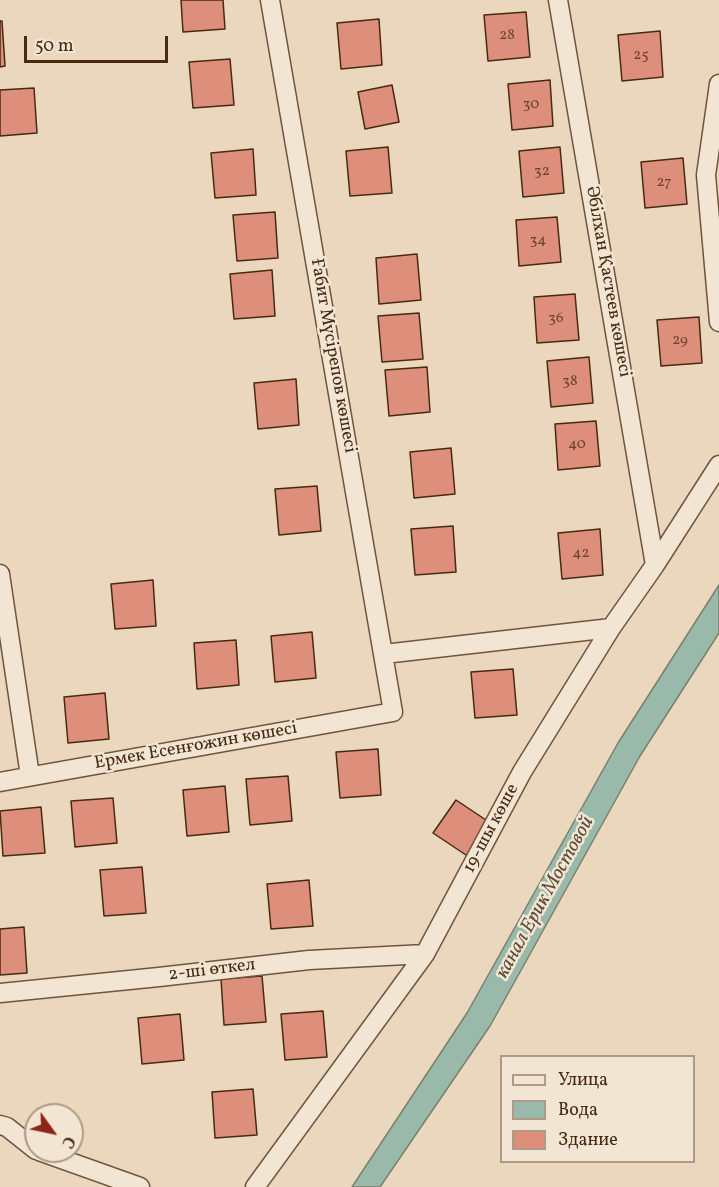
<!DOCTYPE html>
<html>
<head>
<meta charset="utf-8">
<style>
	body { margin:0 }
	#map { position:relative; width:719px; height:1187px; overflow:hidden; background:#ebd7bd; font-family:Vollkorn,serif }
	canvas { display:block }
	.legend { position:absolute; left:500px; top:1055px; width:195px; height:108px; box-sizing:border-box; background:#f2e5d4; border:2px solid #ae9a86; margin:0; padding:8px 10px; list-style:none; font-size:18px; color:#472a10 }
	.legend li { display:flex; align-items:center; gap:12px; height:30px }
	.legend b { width:30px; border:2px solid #ae9a86 }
	.north { position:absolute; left:24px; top:1103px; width:60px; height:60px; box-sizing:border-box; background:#f2e5d4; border:2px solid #ae9a86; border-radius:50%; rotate:123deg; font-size:16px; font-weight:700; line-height:24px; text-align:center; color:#472a10 }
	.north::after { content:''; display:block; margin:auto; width:21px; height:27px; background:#8f2418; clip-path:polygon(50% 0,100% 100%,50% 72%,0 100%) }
	.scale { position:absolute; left:24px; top:36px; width:144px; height:27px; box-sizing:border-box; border:3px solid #472a10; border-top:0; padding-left:8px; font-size:18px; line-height:21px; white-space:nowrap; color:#472a10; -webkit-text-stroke:4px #f2e5d4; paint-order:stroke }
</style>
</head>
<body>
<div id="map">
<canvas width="719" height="1187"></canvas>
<ul class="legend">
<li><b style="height:8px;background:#f2e5d4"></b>Улица</li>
<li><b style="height:16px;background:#99baab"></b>Вода</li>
<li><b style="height:16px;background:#dd8f7c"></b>Здание</li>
</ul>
<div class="north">С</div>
<div class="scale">50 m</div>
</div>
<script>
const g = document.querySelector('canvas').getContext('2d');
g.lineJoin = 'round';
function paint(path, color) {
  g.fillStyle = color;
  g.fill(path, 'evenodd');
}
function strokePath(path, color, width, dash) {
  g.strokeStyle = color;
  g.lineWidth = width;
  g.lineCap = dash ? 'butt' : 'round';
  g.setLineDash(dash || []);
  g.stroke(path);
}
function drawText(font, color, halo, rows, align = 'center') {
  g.font = font + ' Vollkorn,serif';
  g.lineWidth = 5;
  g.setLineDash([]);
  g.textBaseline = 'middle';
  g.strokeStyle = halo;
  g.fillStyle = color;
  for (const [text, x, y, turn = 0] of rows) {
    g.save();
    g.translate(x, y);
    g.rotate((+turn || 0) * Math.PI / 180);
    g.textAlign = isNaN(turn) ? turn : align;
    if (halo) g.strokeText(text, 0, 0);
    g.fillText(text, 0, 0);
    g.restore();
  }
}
const water = new Path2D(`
	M719 585V633L640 756 490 1026 380 1187H352L467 1013 618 743Z`);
paint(water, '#99baab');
strokePath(water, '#78806d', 1.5);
const building = new Path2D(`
	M181 0H223L225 29 183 32Z
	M526 12 530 57 488 61 484 15Z
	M379 19 382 65 341 69 337 23Z
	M0 21H2L5 66 0 67Z
	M660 31 663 77 622 81 618 35Z
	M230 59 234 105 193 108 189 62Z
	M550 80 553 126 512 130 508 84Z
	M392 85 399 122 365 129 358 92Z
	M34 88 37 133 0 136V90Z
	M388 147 392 193 350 196 346 151Z
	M560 147 564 193 523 197 519 151Z
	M253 149 256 195 215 198 211 153Z
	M683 158 687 204 645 208 641 162Z
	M275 212 278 258 237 261 233 215Z
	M557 217 561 262 519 266 516 220Z
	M417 254 421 300 379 304 376 258Z
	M272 270 275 316 234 319 230 274Z
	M575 294 579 340 537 343 534 297Z
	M419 313 423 359 382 362 378 316Z
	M699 317 702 363 661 366 657 320Z
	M589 357 593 403 551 407 547 361Z
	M427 367 430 412 389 416 385 370Z
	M296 379 299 425 258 429 254 383Z
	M596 421 600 466 558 470 555 424Z
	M451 448 455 494 414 498 410 452Z
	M317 486 321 531 279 535 275 489Z
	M453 526 456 572 415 575 411 529Z
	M600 529 603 575 562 579 558 533Z
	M153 580 156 626 115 629 111 584Z
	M312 632 316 678 275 682 271 636Z
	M236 640 239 685 197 689 194 643Z
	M513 669 517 715 475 718 471 672Z
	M105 693 109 739 68 743 64 697Z
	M378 749 381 795 340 798 336 752Z
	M288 776 292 821 250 825 246 779Z
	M225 786 229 832 187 836 183 790Z
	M113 798 117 843 75 847 71 801Z
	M456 800 492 824 469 857 433 833Z
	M41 807 45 853 3 856 0 811Z
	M142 867 146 913 104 916 100 870Z
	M309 880 313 926 271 929 267 884Z
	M24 927 27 973 0 975V929Z
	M262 976 266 1022 224 1025 221 979Z
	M323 1011 327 1057 285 1060 281 1014Z
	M180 1014 184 1060 142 1064 138 1018Z
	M253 1089 257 1135 215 1138 212 1092Z`);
paint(building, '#dd8f7c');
strokePath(building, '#472a10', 1.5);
const street = new Path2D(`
	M558 0 655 565
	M719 84 706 175 719 322
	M0 574 30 776
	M384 654 611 628
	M0 782 393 712 270 0
	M0 993 159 977 309 960 425 954
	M0 1125 7 1127 36 1150
	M39 1151 140 1187
	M255 1187 425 954 522 772 611 628 655 565 719 465`);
strokePath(street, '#70553b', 21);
strokePath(street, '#f2e5d4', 18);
drawText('15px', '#6c432b', null, [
	["28",507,36],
	["25",641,56],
	["30",531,105],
	["32",542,172],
	["27",664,183],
	["34",538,241],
	["36",556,319],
	["29",680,341],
	["38",570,382],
	["40",577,445],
	["42",581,554]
]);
drawText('18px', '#472a10', '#f2e5d4', [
	["Әбілхан Қастеев көшесi",607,282,80],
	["Ғабит Мүсірепов көшесi",332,356,80],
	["Ермек Есенғожин көшесі",196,747,-10],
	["19-шы көше",492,829,-62],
	["2-шi өткел",212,971,-7]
]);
drawText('italic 20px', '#5c4e37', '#f2e5d4', [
	["канал Ерик Мостовой",546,898,-61]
]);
</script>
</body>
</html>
